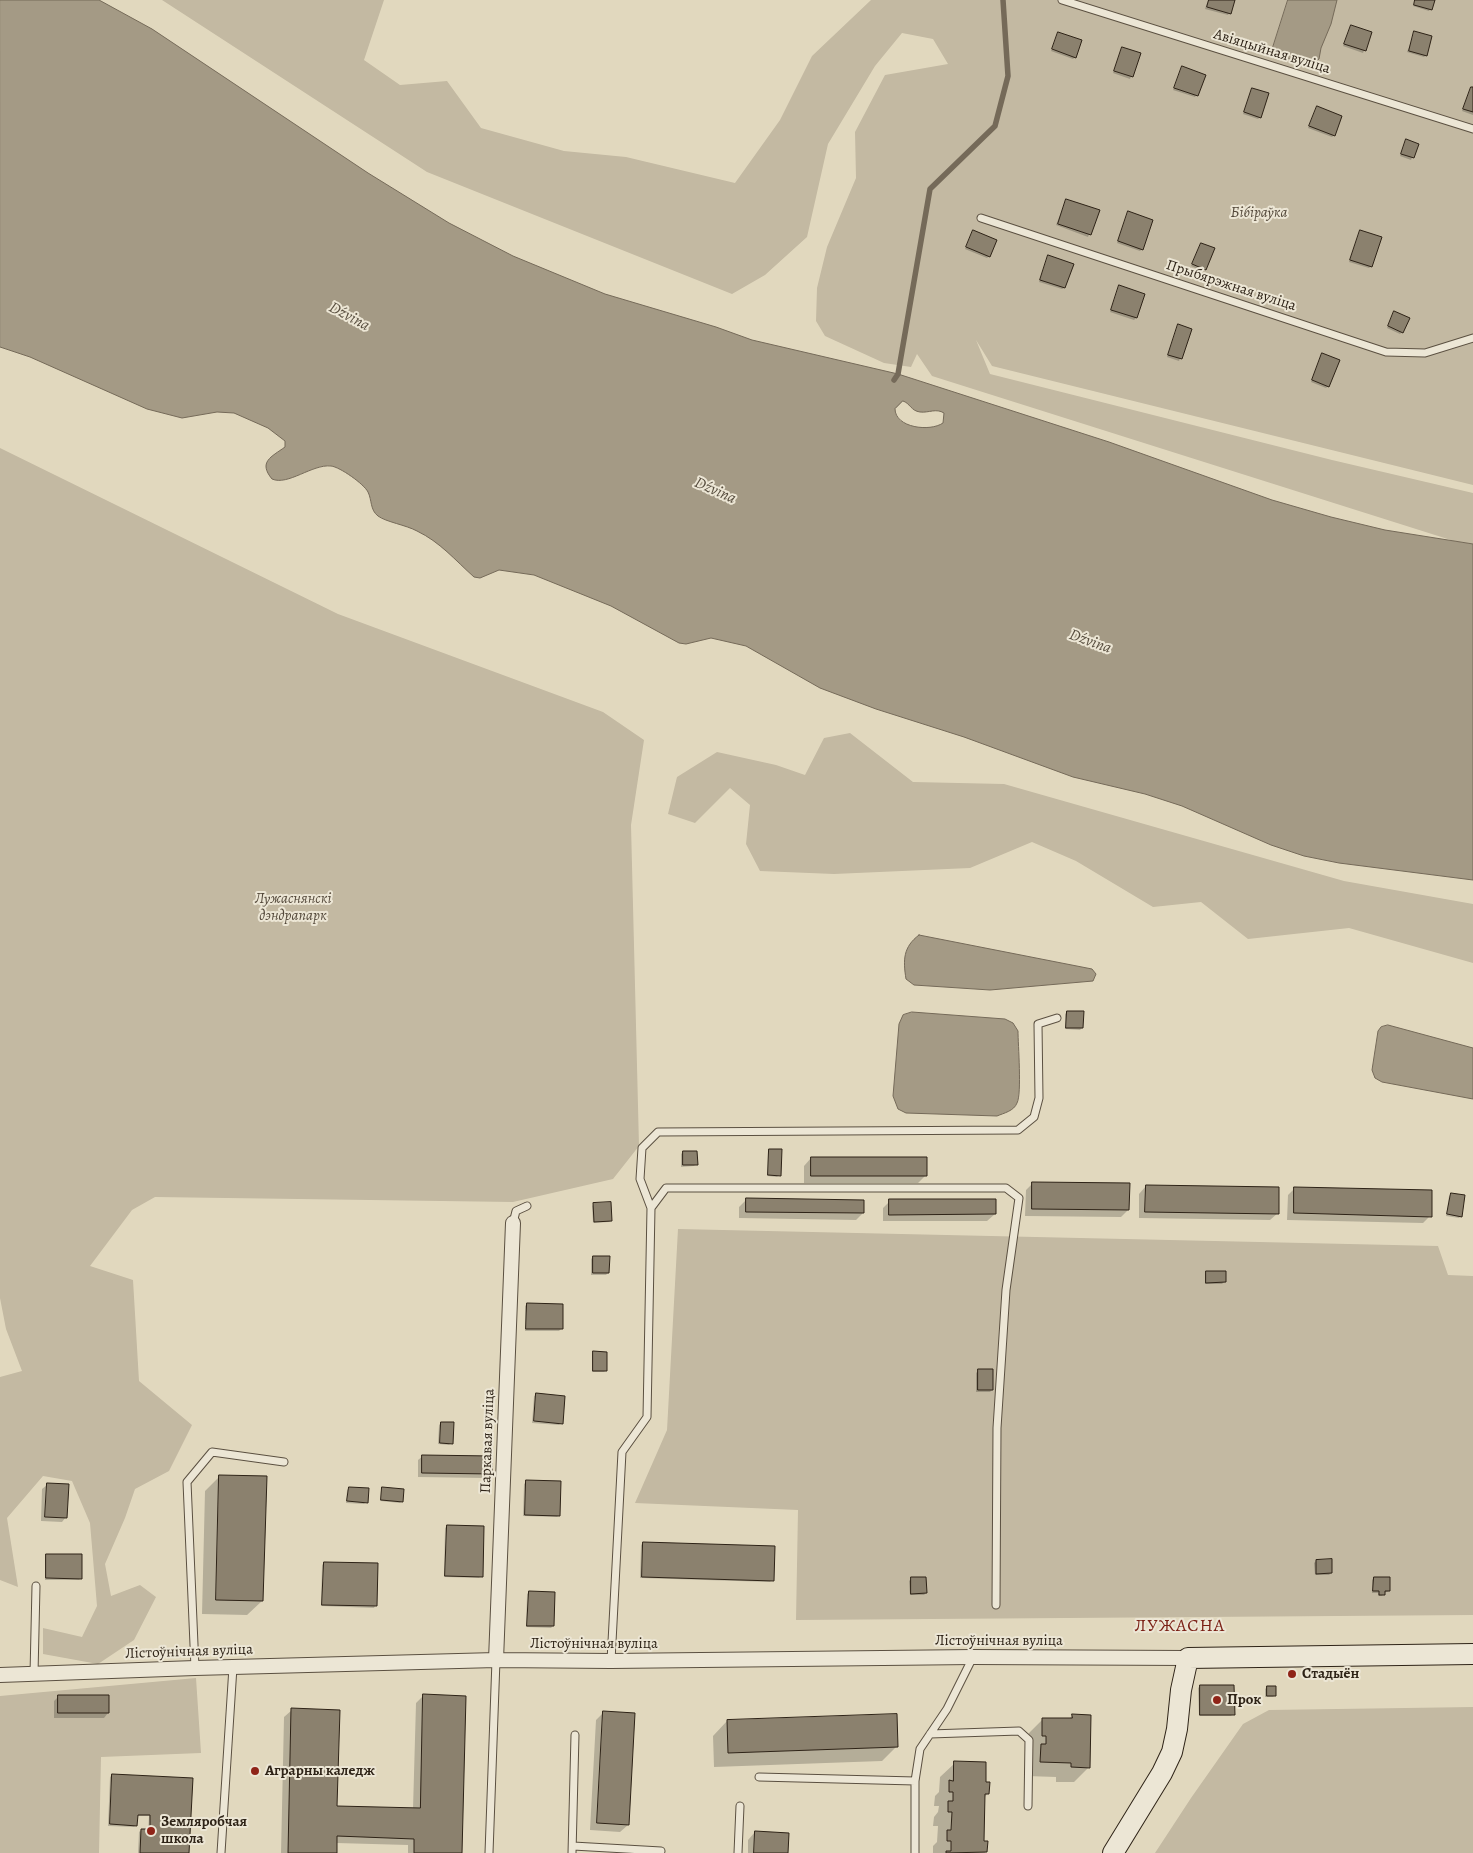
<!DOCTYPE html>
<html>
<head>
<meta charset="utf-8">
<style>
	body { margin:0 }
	canvas { display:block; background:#e1d8be }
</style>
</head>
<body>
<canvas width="1473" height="1853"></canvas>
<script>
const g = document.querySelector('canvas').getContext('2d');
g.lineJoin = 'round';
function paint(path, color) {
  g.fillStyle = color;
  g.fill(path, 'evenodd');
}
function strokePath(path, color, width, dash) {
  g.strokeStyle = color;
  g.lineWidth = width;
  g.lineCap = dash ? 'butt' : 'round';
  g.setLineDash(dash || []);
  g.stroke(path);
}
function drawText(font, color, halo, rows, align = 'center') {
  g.font = font + ' Alegreya,serif';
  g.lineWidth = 4;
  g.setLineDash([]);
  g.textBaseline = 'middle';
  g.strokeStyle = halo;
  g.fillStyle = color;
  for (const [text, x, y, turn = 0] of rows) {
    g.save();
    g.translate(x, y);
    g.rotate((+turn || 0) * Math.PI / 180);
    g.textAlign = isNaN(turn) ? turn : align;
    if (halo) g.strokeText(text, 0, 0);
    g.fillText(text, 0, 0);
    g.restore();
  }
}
paint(new Path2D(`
	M162 0H384L364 60 400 85 447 81 481 128 564 151 626 157 735 183 780 120 812 56 871 0H1473V485L992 366 976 340 990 374 1332 460 1473 493V544L1454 541 932 376 917 354 911 367 884 363 825 336 816 321 817 288 827 247 856 178 855 132 885 75 948 64 933 39 902 33 875 66 828 144 807 237 765 275 732 294 427 172Z
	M0 448 338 614 603 712 644 740 631 825 639 1146 613 1179 513 1202 155 1197 132 1210 90 1266 133 1280 139 1381 192 1425 169 1471 135 1489 125 1518 105 1564 111 1596 140 1585 156 1597 134 1640 98 1664 43 1654V1628L82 1637 97 1606 90 1523 72 1481 43 1476 7 1518 18 1587 0 1580V1377L22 1371 6 1329 0 1298Z
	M850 733 913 782 1004 784 1344 881 1473 904V963L1349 928 1248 939 1201 902 1153 907 1076 861 1032 842 970 868 834 874 760 871 746 844 750 805 730 788 695 823 668 814 677 777 717 752 776 765 805 775 824 738Z
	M678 1229 1438 1246 1448 1275 1473 1276V1615L796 1620 798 1510 635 1503 667 1430Z
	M196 1678 201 1753 101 1757 99 1853H0V1696Z
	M1473 1707V1853H1155L1191 1798 1243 1724 1269 1710Z`), '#c3b9a2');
const water = new Path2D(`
	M0 0H99L152 29 368 173 449 223 513 256 605 294 716 327 752 340 898 374 1109 442 1272 500 1331 517 1385 530 1473 544V880L1339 863 1304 856 1271 845 1182 806 1145 794 1073 777 964 737 876 709 820 688 746 646 711 638 686 644 679 643 611 606 534 575 499 570 480 578 474 577C455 560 440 542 417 531 406 525 386 522 378 516 370 510 372 500 368 492 364 484 340 467 331 466 312 464 288 486 272 479 258 462 271 457 285 447V441L268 428 234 413 217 412 182 418 147 409 30 357 0 347ZM903 401C910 403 911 411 920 412 929 413 936 408 944 413L943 423C930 432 895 428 895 409Z
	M1288 0H1337L1331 24 1321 48 1319 59 1311 65 1278 56 1273 47Z
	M919 935 1092 969 1096 974 1093 981 990 990 914 985 906 979C903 960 903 947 919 935Z
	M912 1012 1005 1019 1013 1023 1018 1031C1018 1044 1022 1094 1017 1103 1014 1111 1004 1113 997 1116L906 1113 898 1109 893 1096 899 1024 903 1015Z
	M1388 1025 1473 1048V1099L1382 1082 1375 1078 1372 1070 1378 1031 1381 1027Z`);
paint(water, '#a49a85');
strokePath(water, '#756a59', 1);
paint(new Path2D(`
	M1208 0H1234L1228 15 1205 9Z
	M1415 0H1434L1429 11 1413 6Z
	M1351 26 1371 33 1363 53 1343 46Z
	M1415 32 1426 55 1424 57 1407 52Z
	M1059 33 1075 57 1073 59 1051 51Z
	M1122 48 1139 54 1130 79 1113 73Z
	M1183 68 1196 95 1195 97 1173 90Z
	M1471 88 1473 89V115L1462 111Z
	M1252 89 1260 117 1258 119 1243 114Z
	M1317 108 1334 135 1332 137 1308 128Z
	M1406 141 1417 145 1411 160 1400 156Z
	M1066 200 1098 211 1088 237 1056 225Z
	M1128 213 1142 249 1140 251 1117 243Z
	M1360 231 1371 266 1369 268 1349 262Z
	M973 232 989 256 987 258 965 249Z
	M1201 244 1205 269 1203 271 1191 266Z
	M1048 257 1064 288 1062 289 1039 282Z
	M1120 287 1136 318 1134 320 1110 312Z
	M1393 315 1402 332 1400 334 1387 328Z
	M1179 326 1191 330 1179 361 1167 357Z
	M1321 356 1328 386 1326 388 1311 382Z
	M1067 1012 1082 1028 1080 1030 1065 1029V1014Z
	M770 1150 779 1175 777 1177 767 1176 768 1152Z
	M683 1152 696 1164 694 1166 681 1167V1154Z
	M811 1158 925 1176 918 1183H804V1166Z
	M1033 1183 1128 1210 1121 1217 1025 1216 1026 1190Z
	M1146 1186 1278 1213 1270 1220 1139 1218V1194Z
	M1295 1188 1430 1216 1423 1223 1287 1220 1288 1195Z
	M1451 1194 1461 1216 1459 1218 1446 1216 1449 1196Z
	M746 1200 863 1213 856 1220 739 1218V1207Z
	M890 1201 995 1214 987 1221H883V1208Z
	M594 1204 611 1220 609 1222 593 1223 592 1206Z
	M593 1257 608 1273 606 1275H591V1259Z
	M1206 1272 1224 1282 1222 1284H1205V1274Z
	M527 1304 561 1329 559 1331H525V1306Z
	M594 1352 606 1370 604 1372H592V1354Z
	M978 1371 992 1390 990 1392H976V1373Z
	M536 1395 561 1423 559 1425 532 1423 534 1396Z
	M441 1423 451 1443 449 1445 438 1444 439 1425Z
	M423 1456 491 1474 486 1478 418 1477V1460Z
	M220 1476 262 1601 247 1615 202 1614 205 1491Z
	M526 1482 559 1515 557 1517 523 1516 524 1484Z
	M47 1485 66 1517 62 1522 41 1521 42 1489Z
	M349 1488 366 1502 364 1504 346 1503 347 1490Z
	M383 1489 402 1501 400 1503 380 1501 381 1491Z
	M447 1526 481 1576 479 1578 444 1577 445 1528Z
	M643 1543 772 1580 770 1582 640 1578 641 1545Z
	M47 1555 81 1578 79 1580H45V1557Z
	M1316 1561 1331 1573 1329 1575H1315L1314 1563Z
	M324 1563 375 1606 374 1608 321 1606 322 1565Z
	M1374 1578 1389 1591 1384 1593 1382 1596H1378V1593H1372V1580Z
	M911 1579 926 1593 924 1595H910L909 1581Z
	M529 1592 553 1626 551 1628 526 1627 527 1594Z
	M1200 1686 1233 1714 1231 1716H1199L1198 1688Z
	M1267 1687 1275 1695 1273 1697H1265V1689Z
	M59 1696 108 1713 104 1718H54V1701Z
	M423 1696 461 1853H408V1845L336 1843V1853H281L284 1717 292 1710 336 1807 413 1809 416 1703Z
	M603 1713 628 1825 620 1832 590 1830 596 1720Z
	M1073 1715 1089 1767 1074 1782H1056V1777L1026 1776 1028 1734 1043 1719H1069Z
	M727 1721 897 1746 882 1761 714 1767 713 1736Z
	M955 1763 984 1783 988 1793 984 1798 982 1842 986 1851 985 1853H933V1846L937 1842 938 1826H933L934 1817 938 1812 939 1806H934L935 1796 939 1792 940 1777Z
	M112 1775 188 1853H138L139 1832 141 1830 148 1831 149 1816H136V1825L134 1827 108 1826 110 1777Z
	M755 1832 787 1853H748V1840Z`), '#0003');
strokePath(new Path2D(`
	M894 380 898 374 930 189 995 126 1008 76 1003 0`), '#756a59', 5.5);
const building = new Path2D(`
	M1209 0H1235L1231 14 1207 7Z
	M1415 0H1435L1432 10 1414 5Z
	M1351 25 1372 32 1366 51 1344 44Z
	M1414 31 1432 36 1427 56 1409 51Z
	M1058 32 1082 40 1076 58 1052 49Z
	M1122 47 1141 53 1133 77 1114 71Z
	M1182 66 1206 75 1198 96 1174 88Z
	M1471 87H1473V112L1463 109Z
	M1252 88 1269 93 1261 118 1244 112Z
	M1317 106 1342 116 1335 136 1309 126Z
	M1406 139 1419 144 1414 158 1401 154Z
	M1066 199 1100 210 1091 235 1058 224Z
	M1128 211 1153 220 1143 250 1118 241Z
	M973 230 997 240 990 257 966 247Z
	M1360 230 1382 237 1372 267 1350 260Z
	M1201 243 1215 248 1206 270 1192 264Z
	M1048 255 1074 264 1065 288 1040 280Z
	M1119 285 1145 294 1137 318 1111 310Z
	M1394 311 1410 318 1403 333 1388 326Z
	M1178 324 1192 329 1182 359 1168 355Z
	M1322 353 1340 360 1329 387 1312 380Z
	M1067 1011H1084L1083 1028H1066Z
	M769 1149H782L781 1176 768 1175Z
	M683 1151H697L698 1165H683Z
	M811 1157H927V1176H811Z
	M1032 1182 1130 1183 1129 1210 1032 1209Z
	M1146 1185 1279 1187V1214L1145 1212Z
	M1294 1187 1432 1190V1217L1294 1213Z
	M1451 1193 1465 1195 1462 1217 1447 1214Z
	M746 1198 864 1200V1213L746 1212Z
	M889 1199H996V1214L889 1215Z
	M611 1202 612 1221 594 1222 593 1203Z
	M593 1256H610L609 1273H593Z
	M1206 1271H1226V1282L1206 1283Z
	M527 1303 563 1304V1329H526Z
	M593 1351 607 1352V1371H593Z
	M978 1369H993V1390H978Z
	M536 1393 565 1396 563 1424 534 1421Z
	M441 1422H454L453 1444 440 1443Z
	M422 1455 492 1456V1474L422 1473Z
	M219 1475 267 1476 263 1601 216 1600Z
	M526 1480 561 1481 560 1516 525 1515Z
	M47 1483 69 1484 67 1518 45 1517Z
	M349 1487 369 1488 368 1503 347 1501Z
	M382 1487 404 1489 403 1502 381 1500Z
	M447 1525 484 1526 483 1577 445 1576Z
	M643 1542 775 1546 774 1581 642 1577Z
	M46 1554H82V1579L46 1578Z
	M1332 1559V1573L1316 1574V1560Z
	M324 1562 378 1563 377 1606 322 1605Z
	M911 1577H926L927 1593 911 1594Z
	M1374 1577H1390V1591H1385V1595H1379V1591H1373Z
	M529 1591 555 1592 554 1626H527Z
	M1200 1685H1234L1235 1715H1200Z
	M1267 1686H1276V1696H1267Z
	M423 1694 466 1696 462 1853H414V1839L337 1836V1853H288L291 1708 340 1710 337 1806 420 1808Z
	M58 1695H109V1713H58Z
	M603 1711 635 1713 629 1825 597 1823Z
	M897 1714 898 1747 728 1753 727 1720Z
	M1072 1714 1091 1715 1090 1768 1071 1767V1763L1040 1762 1041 1744H1046V1736H1042V1718H1072Z
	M954 1761 986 1762V1782H990L989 1794H985L984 1841H988L987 1852 946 1853V1851H951V1841H947V1830H951L952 1812H948V1801H953V1792H949V1780L953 1781Z
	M112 1774 193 1778 189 1853H140L141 1829H150V1815H138L137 1826 110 1824Z
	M755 1831 789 1833 788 1853H754Z`);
paint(building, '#8b816e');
strokePath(building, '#2e2317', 1);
const lane = new Path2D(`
	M1062 0 1473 129
	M981 218 1386 352 1425 353 1473 338
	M651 1208 666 1188H1006L1019 1198 1006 1290 997 1428 996 1605
	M513 1223 516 1211 527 1206
	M611 1661 622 1452 647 1417 651 1208 640 1179 642 1148 658 1132 1018 1130 1034 1117 1039 1098 1038 1024 1057 1018
	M195 1668 187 1482 212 1452 284 1462
	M34 1674 36 1586
	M930 1734 1019 1731 1029 1740 1028 1806
	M759 1777 915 1781
	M573 1846 661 1851
	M221 1853 233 1667
	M489 1853 496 1660
	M572 1853 575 1735
	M738 1853 740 1806
	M915 1853V1781L920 1749 947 1709 973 1657`);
const street = new Path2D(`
	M496 1660 513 1223
	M0 1675 195 1668 496 1660 611 1661 973 1657 1188 1658`);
const secondary = new Path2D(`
	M1113 1853 1162 1773 1172 1752 1177 1729 1181 1690 1188 1658 1473 1654`);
strokePath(lane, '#5b5041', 9);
strokePath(street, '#5b5041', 16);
strokePath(secondary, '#2e2317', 22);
strokePath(lane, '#ece6d5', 7);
strokePath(street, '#ece6d5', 14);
strokePath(secondary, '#ece6d5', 20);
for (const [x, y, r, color] of [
	[1292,1674,5,"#8f2418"],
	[1217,1700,5,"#8f2418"],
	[255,1771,5,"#8f2418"],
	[151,1831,5,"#8f2418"]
]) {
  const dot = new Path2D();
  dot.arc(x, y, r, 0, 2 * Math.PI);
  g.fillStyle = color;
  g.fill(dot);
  strokePath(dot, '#ece6d5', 2);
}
drawText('15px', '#2e2317', '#ece6d5', [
	["Авіяцыйная вуліца",1272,52,17],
	["Прыбярэжная вуліца",1231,286,18],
	["Паркавая вуліца",488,1441,-88],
	["Лістоўнічная вуліца",999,1641],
	["Лістоўнічная вуліца",594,1644],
	["Лістоўнічная вуліца",189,1652,-2]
]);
drawText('italic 15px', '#53483a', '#ece6d5', [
	["Бібіраўка",1259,213],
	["Лужаснянскі",293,899],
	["дэндрапарк",293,916]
]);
drawText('bold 15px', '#2e2317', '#ece6d5', [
	["Стадыён",1302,1674],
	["Прок",1227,1700],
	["Аграрны каледж",265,1771],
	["Земляробчая",161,1822],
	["школа",161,1839]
], 'left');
drawText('italic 16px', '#574d3e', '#ece6d5', [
	["Dźvina",349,317,28],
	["Dźvina",715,491,24],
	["Dźvina",1090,642,20]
]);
g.letterSpacing = '1px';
drawText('18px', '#7a1f14', '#ece6d5', [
	["ЛУЖАСНА",1180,1627]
]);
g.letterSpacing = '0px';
</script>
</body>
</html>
